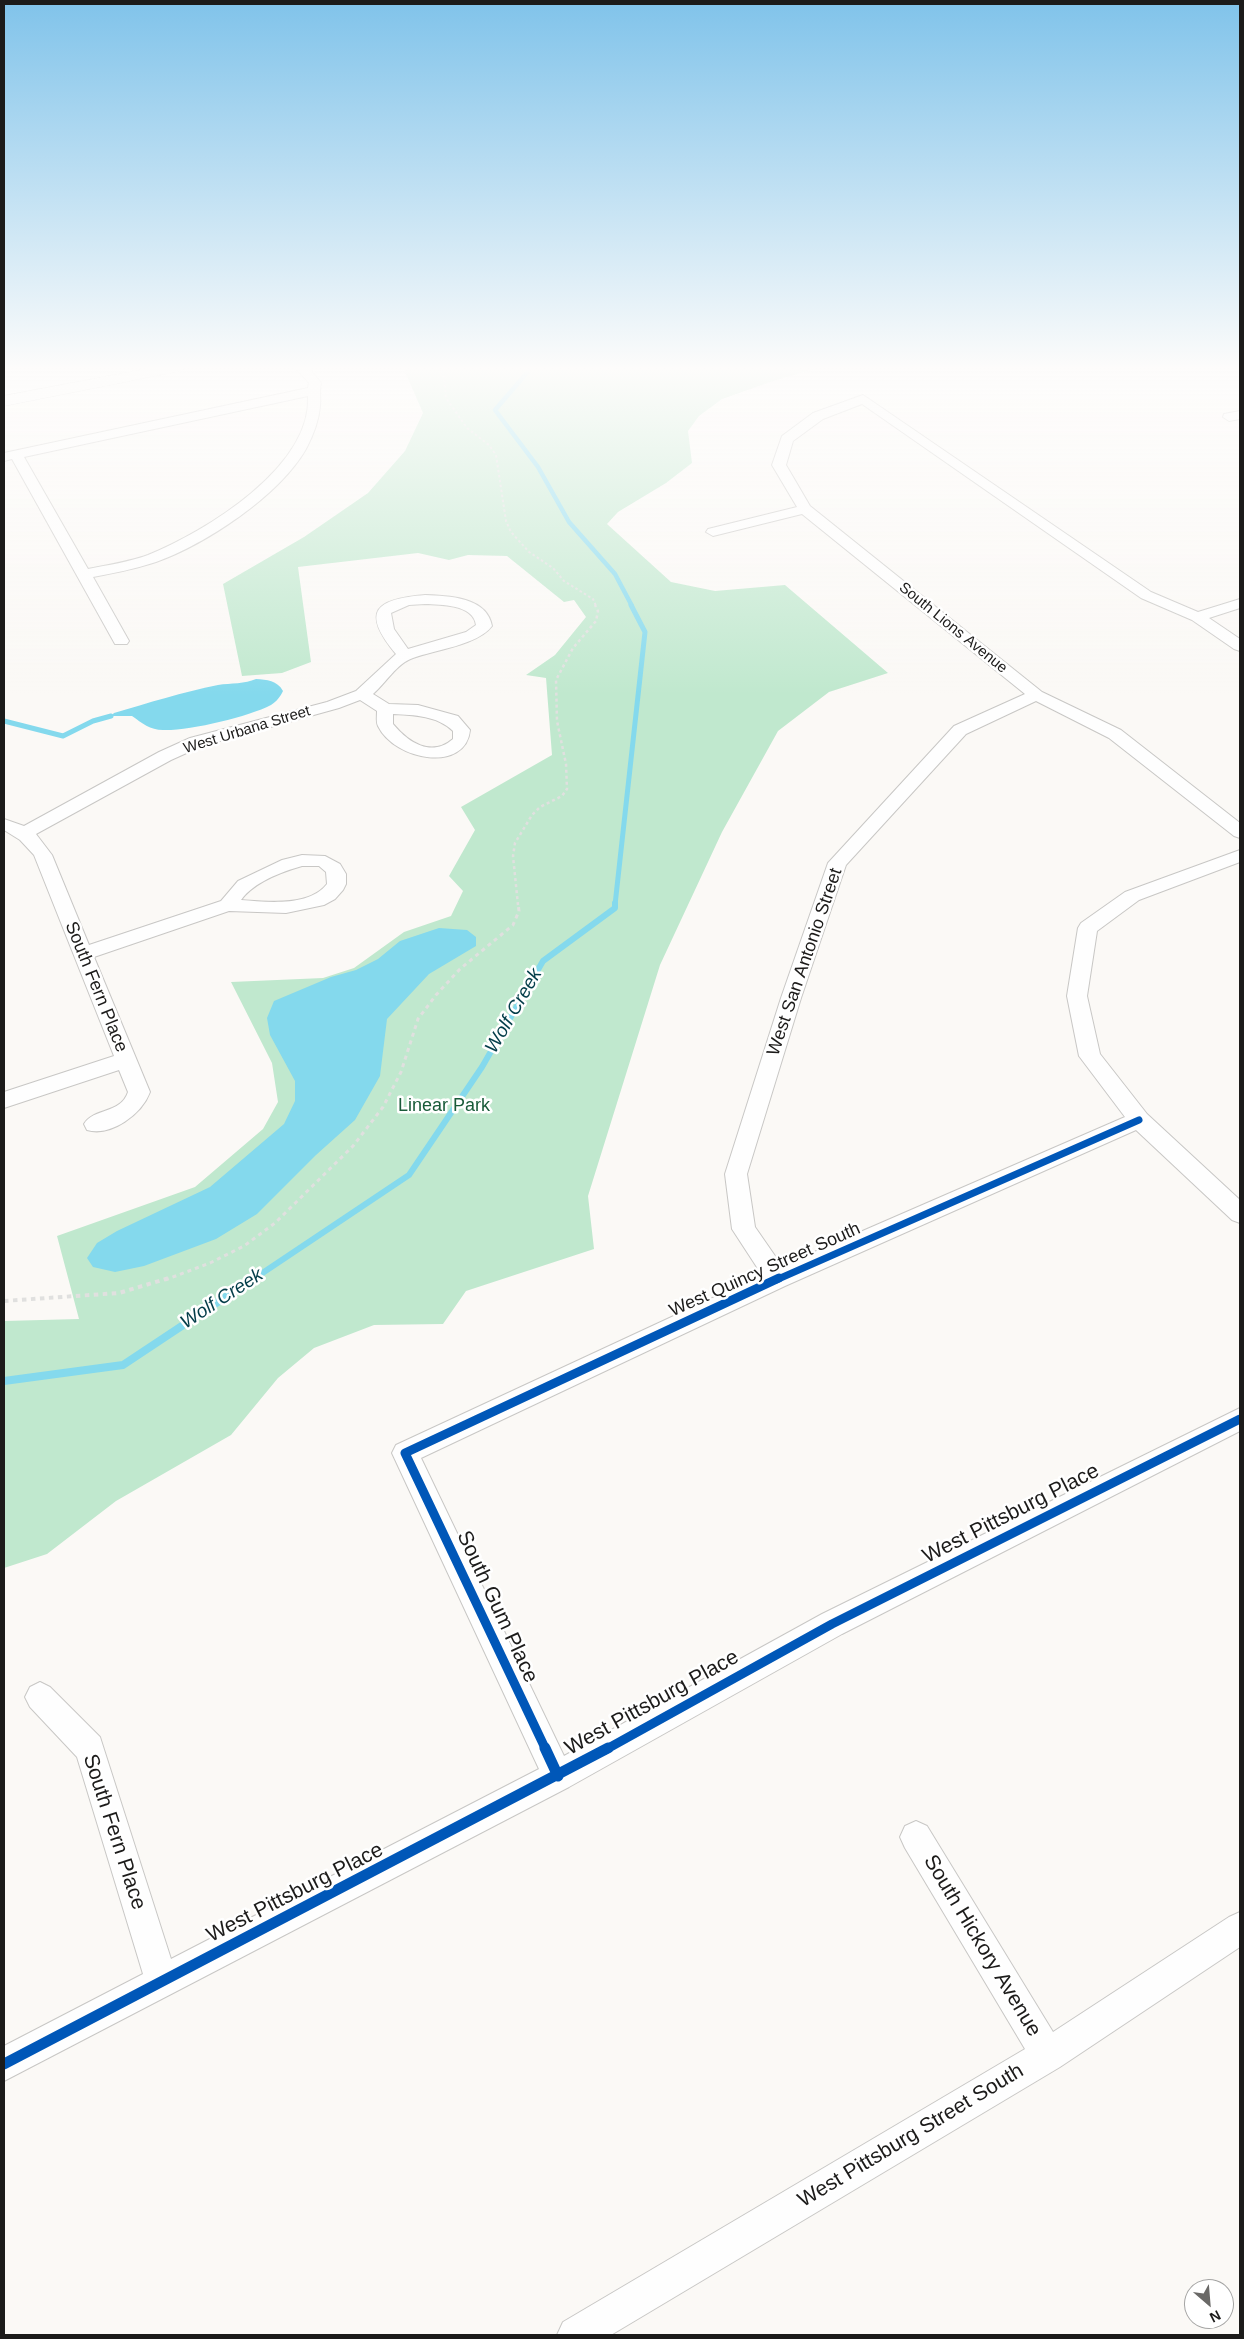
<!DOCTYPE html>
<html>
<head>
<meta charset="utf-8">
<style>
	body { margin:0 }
	#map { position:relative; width:1244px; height:2339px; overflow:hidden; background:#fbf9f6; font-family:Arial,sans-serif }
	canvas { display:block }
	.frame { position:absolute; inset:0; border:5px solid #1c1b1a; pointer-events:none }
	.north { position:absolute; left:1184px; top:2279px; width:50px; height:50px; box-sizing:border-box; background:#fff; border:1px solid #a4a4a3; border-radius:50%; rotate:153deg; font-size:14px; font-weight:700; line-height:20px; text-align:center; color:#1c1b1a }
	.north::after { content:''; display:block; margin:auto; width:18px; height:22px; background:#6a6967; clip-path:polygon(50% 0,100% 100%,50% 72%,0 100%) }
</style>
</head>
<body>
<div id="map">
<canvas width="1244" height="2339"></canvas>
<div class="frame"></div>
<div class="north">N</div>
</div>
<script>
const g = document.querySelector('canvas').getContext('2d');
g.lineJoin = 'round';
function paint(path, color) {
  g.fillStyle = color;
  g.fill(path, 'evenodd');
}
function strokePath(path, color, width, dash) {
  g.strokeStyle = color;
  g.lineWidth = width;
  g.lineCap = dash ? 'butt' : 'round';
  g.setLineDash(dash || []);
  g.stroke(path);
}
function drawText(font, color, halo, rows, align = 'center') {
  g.font = font + ' Arial,sans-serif';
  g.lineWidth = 5;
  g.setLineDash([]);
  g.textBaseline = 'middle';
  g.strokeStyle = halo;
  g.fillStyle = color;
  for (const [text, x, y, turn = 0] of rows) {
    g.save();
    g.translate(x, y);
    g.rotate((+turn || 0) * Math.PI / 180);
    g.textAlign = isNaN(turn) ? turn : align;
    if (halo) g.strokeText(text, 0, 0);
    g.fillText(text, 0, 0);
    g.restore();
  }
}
paint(new Path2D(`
	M403 367H821L773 381 722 399 699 416 688 431 692 463 666 483 618 512 607 524 671 582 715 591 785 585 888 673 829 692 778 731 722 832 660 965 588 1196 594 1249 466 1291 443 1324 374 1325 314 1348 278 1378 231 1435 116 1501 47 1554 4 1568V1321L79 1319 57 1236 195 1187 263 1129 278 1102 272 1063 231 982 323 978 354 968 404 932 451 916 463 891 449 876 475 830 461 807 552 755 546 678 526 675 555 655 586 617 574 600 564 602 507 556 468 555 449 560 418 553 298 567 311 662 282 673 242 676 223 584 304 537 368 493 405 451 423 413Z`), '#c0e8ce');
paint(new Path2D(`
	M256 679C267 680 277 680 283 691 280 697 277 701 271 705 248 717 189 731 163 730 150 730 142 723 132 716H111L114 713C148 703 183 692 218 685 231 683 245 684 256 679Z
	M439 928 467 930 476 937V946L429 974 387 1019 380 1076 355 1120 316 1155 257 1214 216 1239 144 1266 115 1272 93 1267 87 1258 97 1243 117 1231 210 1187 284 1124 295 1101V1081L270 1035 267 1018 274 1001 331 977 356 970 378 959 400 941Z`), '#84d9ed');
strokePath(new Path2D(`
	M532 367 495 410 538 467 569 522 615 574 632 606`), '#84d9ed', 4.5);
strokePath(new Path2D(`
	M4 721 63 736 93 721 111 716
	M615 905 645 632 631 605`), '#84d9ed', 5);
strokePath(new Path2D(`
	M252 1280 409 1175 482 1067 543 961 615 908V903`), '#84d9ed', 6);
strokePath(new Path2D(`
	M4 1381 123 1365 254 1278`), '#84d9ed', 8);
const street = new Path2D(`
	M295 367H308L321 383C319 391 321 398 320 406 319 420 313 436 306 449 279 496 206 544 156 562 135 569 114 573 93 577L129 641 127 644H115L12 459 4 461V453L308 388 309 383ZM308 396C312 467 205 532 148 555 129 562 108 565 88 569L24 457Z
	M863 395 1151 592 1198 612 1240 599V608L1209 618 1240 639V651L1234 649 1192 620 1141 598 862 404 823 419 793 441 786 465 810 506 1042 692 1121 730 1240 823V838L1234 836 1109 738 1036 701 966 734 846 865 801 998 747 1174 755 1227 782 1266 1125 1117 1079 1056 1067 996 1078 928 1081 923 1125 892 1240 850V862L1139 900 1097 931 1087 996 1100 1054 1147 1114 1240 1200V1223L1232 1220 1136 1130 785 1286 421 1458 564 1756 822 1614 1240 1408V1431L842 1634 569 1787 4 2081V2046L143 1974 77 1757 30 1707 25 1697 30 1687 40 1682 50 1687 100 1737 171 1959 539 1769 392 1453 396 1445 762 1275 732 1229 725 1174 781 998 828 863 954 726 1025 694 802 514 713 536 706 532 708 529 797 507 772 465 782 436 813 413Z
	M1240 411V419L1229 421 1223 417 1224 414Z
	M425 595C449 596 487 597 492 626 478 645 435 650 413 658 396 664 386 683 373 694L389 704 418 705 458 716 470 730C466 773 395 761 378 726 376 722 377 716 377 711L360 700 339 708 202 746 171 760 36 834 52 855 89 945 221 901 238 881 282 860 302 855 325 856 340 864 346 874V884L343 890 335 899 324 905 286 913 229 911 94 957 150 1092C142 1114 111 1137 87 1130L84 1124C93 1108 121 1114 128 1092L119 1070 4 1108V1092L114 1056 34 855 20 840 4 830V819L24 826 159 752 190 738 327 702 356 691 396 654C360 611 376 599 425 595ZM425 604C441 605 473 604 476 625L466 632 408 649 394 629 391 613 409 605ZM393 714C414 715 438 716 453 731V739C431 758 408 742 393 724ZM302 866H319L326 872 327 884C309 907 267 902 241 900 254 882 281 872 302 866Z
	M916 1821 927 1826 1053 2032 1229 1917 1240 1912V1947L1060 2067 611 2335H557L563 2322 1025 2049 905 1848 900 1837 905 1826Z`);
const secondary = new Path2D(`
	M156 367H187L180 371 4 406V396Z`);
strokePath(street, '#c8c7c5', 2);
strokePath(secondary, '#c8c7c5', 1);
strokePath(new Path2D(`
	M437 367 444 377 446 398 467 428 489 445 496 455 506 521 511 532 529 552 553 568 564 581 593 599 596 606`), '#e0e0df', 2, [2.5, 2.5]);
strokePath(new Path2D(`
	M518 905 513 856 515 843 532 815 540 807 562 796 567 789 566 764 557 721 556 680 573 648 596 621 598 611 595 605`), '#e0e0df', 2.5, [3, 3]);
strokePath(new Path2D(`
	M165 1280 210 1263 244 1246 275 1223 353 1146 383 1107 401 1072 418 1019 436 995 460 969 513 925 519 911 518 903`), '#e0e0df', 3, [4, 4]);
strokePath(new Path2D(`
	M4 1301 119 1293 169 1278`), '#e0e0df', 4, [4.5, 4.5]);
paint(street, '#fefefe');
paint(secondary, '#fefefe');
strokePath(new Path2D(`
	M776 1280 1139 1120`), '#0057b8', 7);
strokePath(new Path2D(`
	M546 1750 405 1453 779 1278
	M605 1750 832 1624 1240 1419`), '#0057b8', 9);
strokePath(new Path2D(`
	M545 1748 558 1776
	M4 2064 608 1748`), '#0057b8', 11);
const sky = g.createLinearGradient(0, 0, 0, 695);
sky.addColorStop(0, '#80c3ea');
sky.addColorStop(0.53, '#fdfcfb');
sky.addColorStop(1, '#fdfcfb00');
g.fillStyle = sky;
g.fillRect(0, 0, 1244, 695);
drawText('15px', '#1c1b1a', '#fff', [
	["South Lions Avenue",953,628,39],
	["West Urbana Street",247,730,-17]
]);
drawText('18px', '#1c1b1a', '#fff', [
	["West San Antonio Street",805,962,-71],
	["South Fern Place",96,987,68],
	["West Quincy Street South",765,1270,-24]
]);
drawText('18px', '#195b39', '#fff', [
	["Linear Park",444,1106]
]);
drawText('italic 19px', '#033d49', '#fff', [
	["Wolf Creek",514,1011,-60],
	["Wolf Creek",222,1299,-33]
]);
drawText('21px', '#1c1b1a', '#fff', [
	["West Pittsburg Place",1011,1514,-27],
	["South Gum Place",497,1607,65],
	["West Pittsburg Place",652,1703,-29],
	["South Fern Place",114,1832,72],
	["West Pittsburg Place",295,1893,-27],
	["South Hickory Avenue",982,1946,59],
	["West Pittsburg Street South",911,2136,-31]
]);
</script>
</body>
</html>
